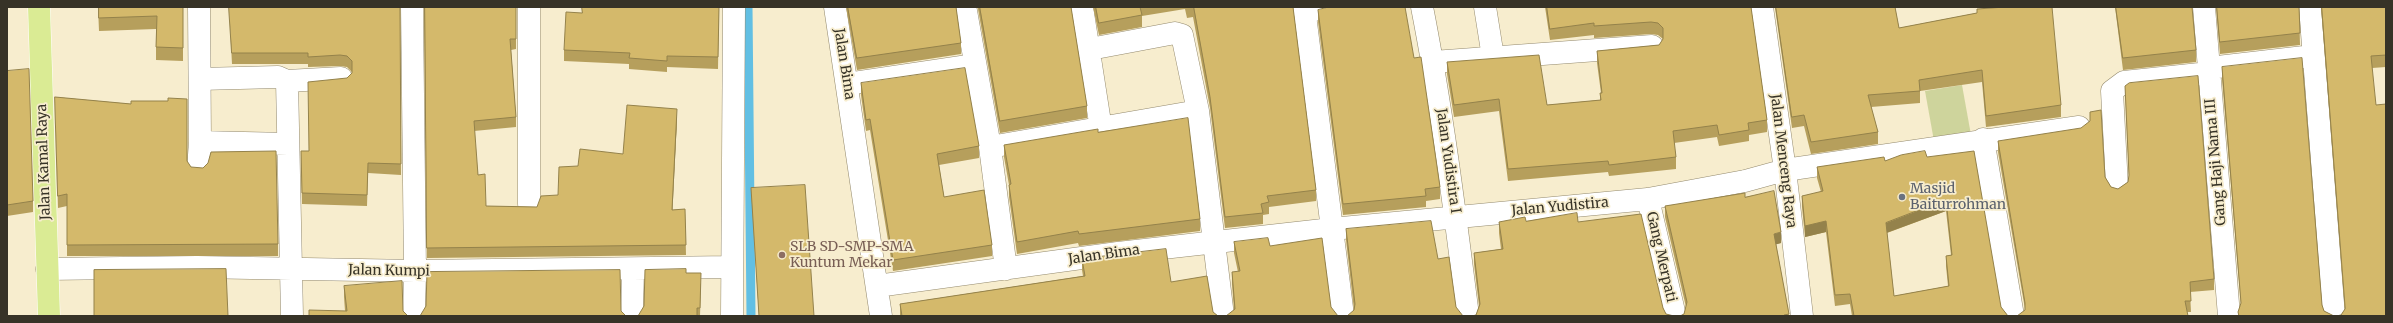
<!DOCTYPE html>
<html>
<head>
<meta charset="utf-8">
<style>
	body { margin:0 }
	#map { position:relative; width:2393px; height:323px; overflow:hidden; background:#f7edce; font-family:Merriweather,serif }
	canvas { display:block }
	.frame { position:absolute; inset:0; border:8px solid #373327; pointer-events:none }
</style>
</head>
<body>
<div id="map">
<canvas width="2393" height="323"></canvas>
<div class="frame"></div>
</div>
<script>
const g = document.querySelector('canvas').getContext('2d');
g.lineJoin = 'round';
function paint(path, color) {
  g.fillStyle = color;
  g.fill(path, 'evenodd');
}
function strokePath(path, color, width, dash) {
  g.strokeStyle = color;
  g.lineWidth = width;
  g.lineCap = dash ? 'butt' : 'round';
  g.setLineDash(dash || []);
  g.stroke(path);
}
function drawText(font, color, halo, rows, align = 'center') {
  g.font = font + ' Merriweather,serif';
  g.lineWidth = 3.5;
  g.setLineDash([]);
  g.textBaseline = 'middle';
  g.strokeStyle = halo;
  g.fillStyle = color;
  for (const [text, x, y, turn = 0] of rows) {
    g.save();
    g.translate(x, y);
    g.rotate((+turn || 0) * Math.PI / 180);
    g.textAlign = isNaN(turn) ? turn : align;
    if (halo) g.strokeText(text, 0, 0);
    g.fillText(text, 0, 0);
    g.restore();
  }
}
paint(new Path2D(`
	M1962 85 1971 135 1934 141 1925 91Z`), '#ced49c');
strokePath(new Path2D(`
	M748 7 751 316`), '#62bfe3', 9);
const minor = new Path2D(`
	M412 7 415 271 414 316
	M529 7V204
	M835 7 881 316
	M1082 7 1101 129
	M1304 7 1343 316
	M1422 7C1442 109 1455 213 1468 316
	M1485 7 1493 57
	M1762 7 1785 170 1802 316
	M2204 7 2229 316
	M2310 7 2334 316
	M966 11 990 147 1006 269
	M1305 12 1328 7
	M1090 49 1175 33 1182 35 1198 111 1223 316
	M1433 62 1652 46
	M2209 68 2313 56
	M200 79 278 77 287 81 292 316
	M287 81 341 78
	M847 84 975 65
	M1983 139 2013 316
	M200 142 288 144
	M990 147 1198 111
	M198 168 200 142 199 7
	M2117 187 2112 91 2124 82 2209 73
	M1648 199 1675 316
	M47 269 197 267 415 271 732 267
	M877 286 1118 253 1332 229 1648 199 1745 181 1785 170 2079 127
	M632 316 633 269
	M732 316 734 7`);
const major = new Path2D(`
	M39 7 49 316`);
strokePath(minor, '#948a6e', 23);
strokePath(major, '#fff', 23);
strokePath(minor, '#fff', 22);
strokePath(major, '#daeb94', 22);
paint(new Path2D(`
	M98 7H183V61L156 60V29L99 31Z
	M229 7H400L401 175 368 173 367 206 302 204 301 151H309L347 78 352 73V72L347 67 340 66 308 67V64H232Z
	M424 7H516V49L511 50 516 117V127L474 131 478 175 486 206 537 207 558 195 578 166 623 154 677 119 672 210 685 209 686 255 427 258Z
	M719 7 718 69 667 67V72L629 69V64L564 61V50L582 13Z
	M846 7H956L961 43V54L857 70Z
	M977 7H1071L1087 106V118L1000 133 978 9Z
	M1093 7H1293L1316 190V201L1269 207V214L1263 215V224L1225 228 1210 108 1193 17 1187 18 1185 9 1142 16V27L1099 35Z
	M1545 7H1751L1767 120V132L1749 135V141L1719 146 1717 137 1674 143 1676 157V169L1609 176 1608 172 1508 181 1499 111 1454 117 1447 74V62L1547 105 1600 100V93H1601L1597 63V51L1659 45 1663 40V39L1658 35 1651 34 1594 38V35L1550 40Z
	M1775 7H1895L1899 28 1977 13V9L2061 105V117L1986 127 1982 82 1920 91V103L1871 107 1878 132V144L1811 154 1804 126 1792 128Z
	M2115 7H2192L2196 50V62L2123 70Z
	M2216 7H2299L2300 45 2220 54Z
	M2321 7H2386V67L2372 68 2386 316 2341 315 2345 310Z
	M1318 10 1414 58 1440 187V199L1426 201V207L1343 215 1318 22Z
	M2222 67 2324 311 2334 316H2238V312L2241 305 2222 79Z
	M7 71 33 201V212L7 216Z
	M861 83 979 146V158L939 165 944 197 992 245V256L893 271 870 130 866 131 861 95Z
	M2125 86 2214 279V290L2190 292 2191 312 2025 309 1998 152V141L2105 177 2111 187 2118 189 2128 182 2129 177Z
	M55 97 131 104 191 167 278 244V256H67V206L58 208Z
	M1098 132 1200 219V231L1079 246 1078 243 1017 254 1009 197V185L1004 157V145Z
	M1927 157 2001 307 2008 316H1852L1850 304 1835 306 1826 232 1805 237 1802 207V196L1821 192 1817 178V167ZM1946 211 1951 255 1946 256V266L1948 286 1894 296 1887 233Z
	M751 188 814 316H759Z
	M1745 197 1781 243 1776 244 1789 316H1680L1684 314 1686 307 1665 217V206Z
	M1526 221 1578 222 1663 308 1666 314 1476 315 1479 306 1474 264V253L1501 249 1499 233V222Z
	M1346 229 1438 259 1456 307 1354 310 1346 240Z
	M1234 242 1270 246 1331 307 1234 310 1232 284V272H1238L1234 253Z
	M1082 259 1171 282 1218 316H900V304L1083 276 1082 270Z
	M686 273 701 284 700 316H638Z
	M344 286 403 311 408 316 345 311 344 297Z`), '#b69f5c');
paint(new Path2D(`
	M677 109V119L672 220V210Z
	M1946 200V211L1886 233V223Z
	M1826 221V232L1805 237V226Z
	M1781 232V243L1774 245V234Z`), '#94824b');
const building = new Path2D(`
	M99 7H183V48L156 47 157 16 99 18Z
	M229 7H400L401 164 368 163 367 195 302 193 301 151H309L308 82 347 78 352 73V61L347 56 340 55 308 57V53H232Z
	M425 7H516V39H510L516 117 474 121 478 175 485 174 486 206 537 207 541 196 558 195 559 167 578 166 580 149 623 154 627 105 677 109 672 210 685 209 686 245 427 248Z
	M582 7H719L718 57 667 56V61L629 58 630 53 564 50 566 12 582 13Z
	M848 7H956L961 43 857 58Z
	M980 7H1071L1087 106 1000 121Z
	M1096 7H1140L1142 15 1099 23Z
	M1194 7H1293L1316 190 1267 196 1269 202 1261 204 1263 213 1225 217 1210 97Z
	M1329 7H1405L1414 58 1421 57 1440 187 1425 189 1426 196 1343 204 1318 10Z
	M1547 7H1751L1767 120 1748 123 1749 130 1719 135 1717 125 1673 131 1676 157 1609 165 1608 161 1508 169 1499 99 1454 105 1447 62 1539 55 1547 105 1601 100 1600 93H1602L1597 51 1659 45 1663 39V28L1658 23 1651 22 1594 26V23L1550 29Z
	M1776 7H1895L1899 28 1977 13V9L2005 7H2052L2061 105 1986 116 1982 70 1919 80 1920 91 1868 95 1878 132 1811 142 1804 115 1792 117Z
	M2116 7H2192L2196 50 2123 58Z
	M2217 7H2299L2300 33 2220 42Z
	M2322 7H2386V55L2371 56 2376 105 2386 104V316H2336L2341 315 2345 309Z
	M2302 58 2322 305 2324 311 2334 316H2239L2238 312 2241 303 2222 67Z
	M965 68 979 146 937 154 944 197 984 190 992 245 893 260 870 119 866 120 861 83Z
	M29 69 33 201 7 205V71Z
	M2198 76 2214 279 2190 282 2191 301H2185L2188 316H2017L2025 310V303L1998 141 2081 128 2090 121V112L2101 110 2105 177 2111 187 2118 189 2128 182 2129 175 2125 86 2129 83Z
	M55 97 131 104V101H168V98L187 99V161L191 167 203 168 208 163 211 152 276 151 278 244 67 245V194L58 196Z
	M1188 118 1200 219 1079 234 1078 231 1017 242 1009 185 1011 184 1004 145 1098 129V132Z
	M1925 151 1927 157 1974 151 2001 307 2008 316H1854L1850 294 1835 295 1826 221 1805 226 1802 196 1823 191 1817 167 1884 157 1885 161 1901 155ZM1946 200 1952 255 1946 256 1949 286 1894 296 1886 223Z
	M805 185 814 316H759L751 188Z
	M1774 191 1781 232 1774 234 1789 314 1784 315V316H1680L1684 314 1687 302 1665 206 1745 193V197Z
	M1577 213 1578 222 1641 214 1663 308 1666 314 1674 316H1472L1476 315 1480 304 1474 253 1503 249 1499 222 1525 217 1526 221Z
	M1431 221 1438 259 1449 257 1456 307 1463 316H1347L1354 310 1355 304 1346 229Z
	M1268 238 1270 246 1322 238 1331 307 1338 316H1226L1235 309 1232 272 1240 271 1234 242Z
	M1166 249 1171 282 1207 276 1213 312 1218 316H902L900 304 1085 276 1082 259Z
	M226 269 228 316H94V270Z
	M686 269V273H701L700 308H697V316H638L644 306 645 270Z
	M620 270 621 311 626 316H420L426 306 427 272Z
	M402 281 403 311 408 316H412H309V310L347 311 344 286Z`);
paint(building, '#d4b96b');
strokePath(building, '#94824b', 1);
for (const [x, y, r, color] of [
	[1902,197,4,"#6b7280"],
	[782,255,4,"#8d6e63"]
]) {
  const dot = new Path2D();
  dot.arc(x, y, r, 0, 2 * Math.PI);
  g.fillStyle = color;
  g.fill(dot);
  strokePath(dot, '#f7edce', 1.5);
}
drawText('14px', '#373327', '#f7edce', [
	["Jalan Bima",844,64,81],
	["Jalan Yudistira I",1448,161,82],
	["Jalan Menceng Raya",1783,161,83],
	["Jalan Kamal Raya",44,162,-92],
	["Gang Haji Nama III",2216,162,-95],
	["Jalan Yudistira",1560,207,-5],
	["Jalan Bima",1104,255,-8],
	["Gang Merpati",1661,257,77],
	["Jalan Kumpi",389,271,1]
]);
drawText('14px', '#5b616d', '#f7edce', [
	["Masjid",1910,189],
	["Baiturrohman",1910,205]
], 'left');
drawText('14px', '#785e54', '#f7edce', [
	["SLB SD-SMP-SMA",790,247],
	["Kuntum Mekar",790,263]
], 'left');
</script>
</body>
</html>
